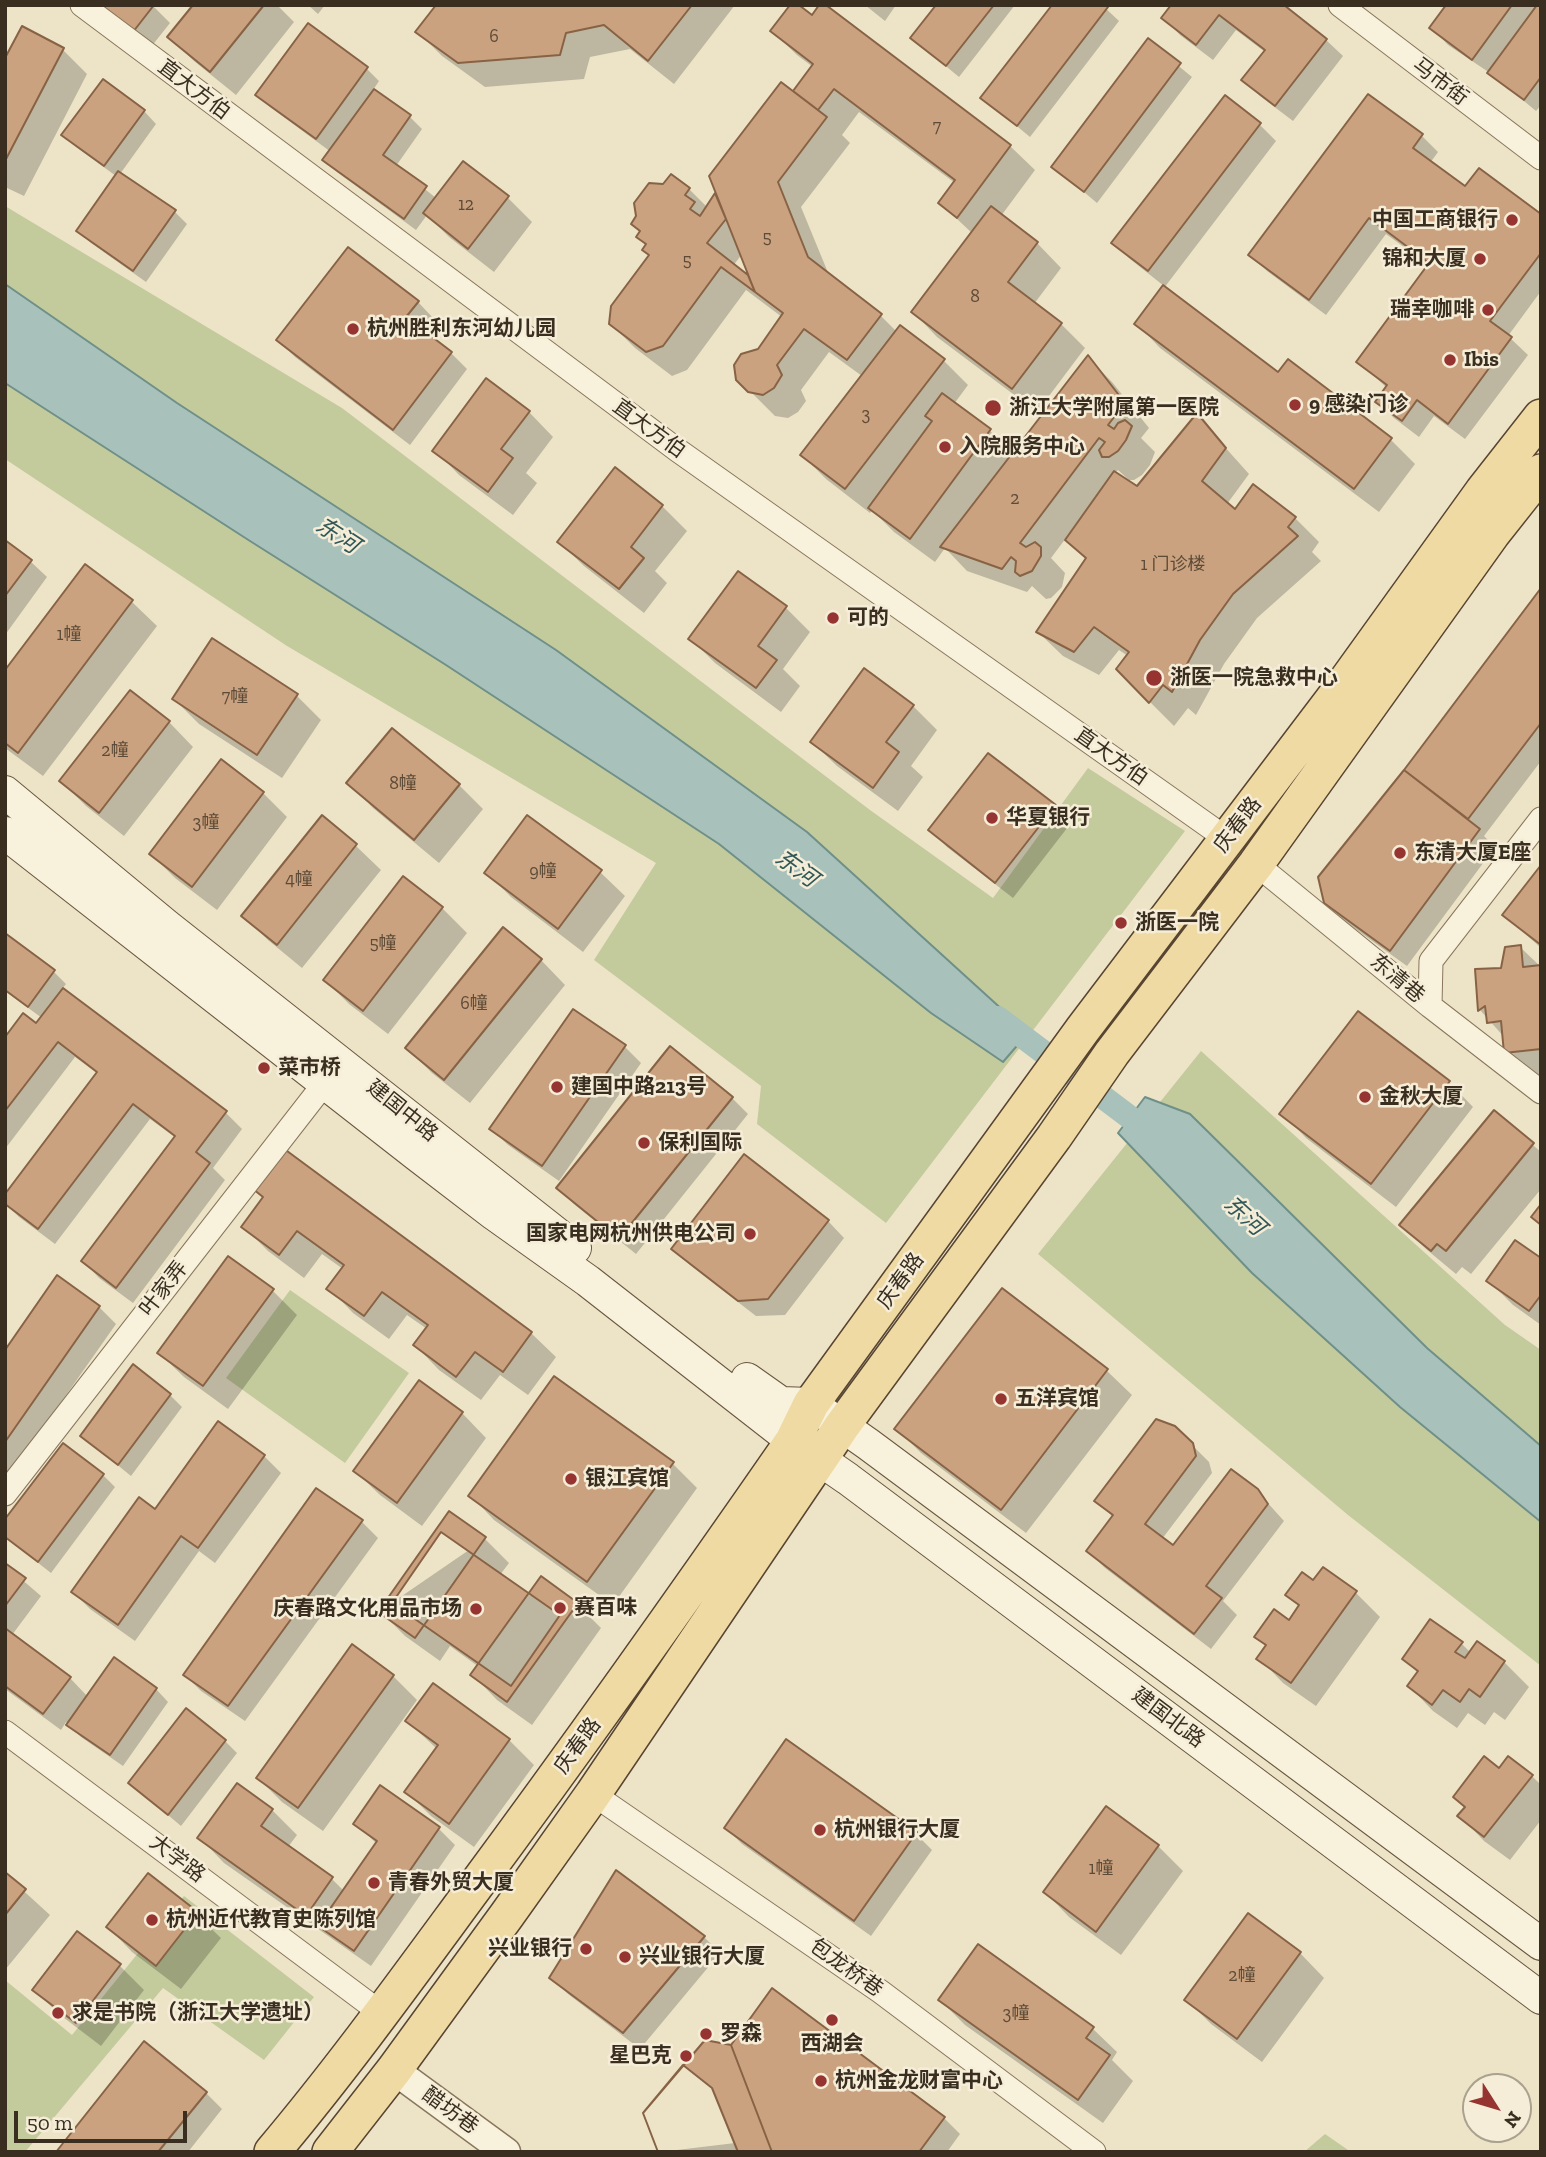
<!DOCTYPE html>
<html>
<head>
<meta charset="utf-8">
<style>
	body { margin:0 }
	#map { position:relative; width:1546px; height:2157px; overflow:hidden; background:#ede4c8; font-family:"Zilla Slab",serif }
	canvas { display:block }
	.frame { position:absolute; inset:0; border:7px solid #392e20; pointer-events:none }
	.north { position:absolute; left:1462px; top:2073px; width:70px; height:70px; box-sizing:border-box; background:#f5edd7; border:2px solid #aaa18e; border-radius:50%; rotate:127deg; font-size:19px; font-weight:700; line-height:28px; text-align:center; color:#392e20 }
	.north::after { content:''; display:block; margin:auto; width:24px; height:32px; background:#953430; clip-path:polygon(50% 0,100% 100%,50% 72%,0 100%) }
	.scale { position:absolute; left:14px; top:2111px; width:173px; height:32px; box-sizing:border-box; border:4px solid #392e20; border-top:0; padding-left:9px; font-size:21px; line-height:24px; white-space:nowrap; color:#392e20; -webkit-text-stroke:5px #f5edd7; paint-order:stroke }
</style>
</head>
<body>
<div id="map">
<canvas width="1546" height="2157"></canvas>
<div class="frame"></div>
<div class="north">N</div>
<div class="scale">50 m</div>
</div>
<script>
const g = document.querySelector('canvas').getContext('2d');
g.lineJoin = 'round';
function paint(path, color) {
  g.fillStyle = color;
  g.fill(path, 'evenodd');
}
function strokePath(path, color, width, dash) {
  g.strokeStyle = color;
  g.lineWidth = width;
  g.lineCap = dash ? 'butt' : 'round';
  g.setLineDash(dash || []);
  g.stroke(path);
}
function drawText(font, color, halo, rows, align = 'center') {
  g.font = font + ' "Zilla Slab","Noto Sans SC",serif';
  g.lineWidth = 5;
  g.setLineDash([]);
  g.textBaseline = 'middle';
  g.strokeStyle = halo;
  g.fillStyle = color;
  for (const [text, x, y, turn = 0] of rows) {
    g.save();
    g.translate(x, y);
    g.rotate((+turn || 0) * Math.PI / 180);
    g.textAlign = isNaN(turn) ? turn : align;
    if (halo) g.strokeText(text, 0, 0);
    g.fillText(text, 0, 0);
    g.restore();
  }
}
paint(new Path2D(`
	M5 206 342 408 870 810 993 898 1088 768 1185 831 886 1223 757 1124 761 1086 594 960 656 863 287 646 5 459Z
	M1201 1051 1505 1325 1541 1350V1666L1348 1515 1038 1254Z
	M290 1290 409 1373 345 1463 226 1378Z
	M184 1896 314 1997 264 2060 163 1988 25 2152H5V1980L72 2035Z
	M1325 2134 1351 2152H1304Z`), '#c3cb9c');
const water = new Path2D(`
	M5 284 177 403 556 650 807 832 1028 1033 1003 1062 931 1013 719 844 446 665 250 541 5 383Z
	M1145 1097 1190 1114 1427 1348 1541 1446V1522L1400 1407 1252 1273 1118 1133Z`);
paint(water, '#a9c1bb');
strokePath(water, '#6f9089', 2);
paint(new Path2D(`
	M98 5 153 6 170 23 151 47Z
	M195 5H277L294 22 236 95 194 61 169 37Z
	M308 5H325L318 14Z
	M438 5H735L674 84 630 49 590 57 584 79 485 87 442 56 418 32Z
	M865 5H896L885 21Z
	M938 5H1015L959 77 912 38Z
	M1102 5 1119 21 1030 137 983 98Z
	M1281 5 1326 40 1343 56 1293 121 1260 96 1244 80 1265 52 1236 30 1213 60 1180 35 1164 18Z
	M1449 5H1541V105L1536 111 1490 73 1448 45 1432 28Z
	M308 25 367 69 379 81 373 90 410 117 422 129 396 166 436 198 464 163 508 198 532 222 494 272 449 237 427 215 416 230 337 172 325 160 331 152 270 107 258 95Z
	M772 31 1010 146 1035 170 1001 216 1037 243 1061 268 1034 304 1061 324 1085 348 1037 412 937 337 913 312 973 234 940 203 955 183 859 112 842 135 850 143 801 207 829 275 880 315 897 332 900 327 944 361 968 385 954 404 990 431 1014 454 1088 358 1112 382 1149 428 1141 438 1155 452 1150 465 1142 475 1134 480H1129L1118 470 1114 474 1137 488 1197 416 1249 474 1227 504 1236 512 1295 518 1319 542 1312 552 1321 561 1257 618 1224 664 1196 715 1188 708 1174 726 1150 702 1128 656 1119 650 1099 675 1063 656 1038 632 1087 560 1066 538 1051 558 1065 573 1062 587 1051 598 1046 599 1032 586 1027 592 967 571 945 548 935 562 894 532 872 510 870 513 826 479 802 455 862 376 829 352 801 390 806 401 798 412 788 418 775 416 738 379 782 317 746 290 687 370 672 376 635 348 610 323 650 256 647 246 638 237 689 189 708 208 813 67 797 55ZM742 254 752 280 733 266Z
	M1148 41 1192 77 1097 203 1054 167Z
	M63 50 87 74 24 196 5 187V62Z
	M103 81 144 111 156 124 120 174 175 212 187 224 146 282 91 243 78 231 116 176 76 147 64 135Z
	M1225 98 1260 125 1276 141 1164 288 1279 374 1288 362 1391 440 1415 464 1379 512 1160 348 1136 323 1164 286 1130 259 1113 243Z
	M1422 136 1438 152 1430 163 1465 189 1541 216V291L1508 336 1528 355 1465 439 1434 416 1419 437 1394 418 1377 402 1387 388 1359 362 1430 266 1386 234 1326 315 1267 271 1251 255Z
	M418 302 434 319 424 332 451 353 467 369 410 445 295 357 278 340Z
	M529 412 553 437 526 473 537 483 513 515 459 475 435 450Z
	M615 470 662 506 687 531 655 571 667 583 644 613 584 566 559 542Z
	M30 561 47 577 5 635V567Z
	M85 566 132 602 157 626 43 776 5 748V673Z
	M1541 591V761L1484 836 1495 847 1407 966 1343 920 1326 903 1405 771Z
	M786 608 810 632 783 669 800 686 781 712 715 663 691 639Z
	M296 695 321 720 282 778 199 724 174 699Z
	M913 706 937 730 911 766 923 777 898 811 837 766 812 742Z
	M169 722 193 747 124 836 86 806 61 781Z
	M349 783 459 785 483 809 439 863 373 808Z
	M263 793 287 817 217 910 175 878 151 854Z
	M1055 807 1071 823 1013 898 947 847 931 830Z
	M322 818 356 846 381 870 302 968 268 940 243 916Z
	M1541 868V948L1504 915Z
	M600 872 625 896 583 952 511 897 487 873Z
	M404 879 442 908 467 933 388 1034 349 1004 325 980Z
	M5 935 54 972 66 984 62 989 226 1113 242 1129 213 1168 225 1180 133 1303 99 1278 83 1261 176 1138 150 1119 55 1244 19 1217 5 1203 98 1074 75 1057 5 1149V1040L36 1026 42 1018 5 991Z
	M1520 947 1541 967V1076L1531 1077 1506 1053 1505 1038 1480 1010 1477 971 1502 969Z
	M541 960 565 985 470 1103 432 1073 407 1048Z
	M625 1047 641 1063 559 1181 508 1145 491 1129Z
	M1449 1082 1473 1107 1396 1207 1306 1138 1282 1113Z
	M732 1098 748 1114 636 1254 575 1205 558 1188Z
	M1494 1112 1541 1152V1189L1471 1274 1462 1267 1456 1274 1426 1249 1402 1225Z
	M265 1198 531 1333 556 1357 528 1395 500 1375 481 1400 439 1370 415 1345 427 1329 407 1315 389 1339 353 1313 329 1288 343 1269 322 1254 304 1278 268 1251 244 1227Z
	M828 1221 844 1238 785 1315 756 1316 690 1265 673 1249Z
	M228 1259 273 1291 297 1315 228 1409 184 1377 159 1353Z
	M1541 1260V1325L1513 1305 1488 1280Z
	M1002 1290 1107 1371 1132 1395 1026 1533 921 1453 897 1429Z
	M99 1307 116 1324 5 1482V1353Z
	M170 1395 182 1407 131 1476 82 1436Z
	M462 1413 486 1438 422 1526 380 1495 355 1471Z
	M219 1423 264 1456 281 1473 215 1563 199 1551 135 1641 90 1609 73 1592 156 1511Z
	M1174 1427 1209 1462 1212 1473 1162 1539 1173 1548 1256 1490 1284 1521 1223 1601 1237 1615 1211 1649 1105 1568 1088 1551 1114 1518 1096 1500Z
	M673 1464 697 1488 613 1605 494 1520 470 1495Z
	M103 1475 115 1487 51 1573 5 1537Z
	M361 1521 378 1538 245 1721 201 1691 185 1675Z
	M485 1539 509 1563 500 1575 529 1595 577 1604 601 1628 532 1725 497 1700 473 1675 479 1667 450 1646 440 1661 405 1636 380 1611Z
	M5 1565 41 1596 12 1635 70 1678 88 1697 114 1660 156 1689 168 1702 123 1766 81 1737 66 1722 61 1730 5 1689Z
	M1314 1583 1355 1592 1380 1617 1316 1706 1283 1683 1259 1658 1267 1647 1256 1636 1289 1622 1300 1607 1288 1595Z
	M1461 1643 1471 1653 1478 1643 1504 1662 1529 1687 1505 1720 1494 1712 1485 1725 1468 1713 1457 1728 1433 1711 1409 1686 1418 1673 1404 1659Z
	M393 1676 417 1700 323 1831 282 1802 258 1778Z
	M433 1685 509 1740 534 1765 474 1847 431 1816 406 1791 437 1749 407 1721Z
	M225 1741 237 1753 181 1826 130 1783Z
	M787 1742 916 1834 932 1850 871 1936 742 1844 726 1828Z
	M1499 1770 1532 1776 1541 1785V1820L1510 1860 1484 1841 1460 1816 1466 1808 1455 1797Z
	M237 1785 272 1810 297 1835 288 1847 332 1879 344 1891 377 1844 356 1824 381 1788 439 1829 455 1845 371 1966 224 1863 200 1838Z
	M1107 1808 1158 1846 1183 1871 1121 1955 1069 1917 1045 1892Z
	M5 1874 50 1915 5 1970Z
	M196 1914 221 1938 181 1989 132 1952 108 1927Z
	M704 1937 720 1953 640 2049 568 1994 551 1977Z
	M1300 1953 1324 1978 1262 2062 1211 2024 1186 1999Z
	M119 1965 144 1990 101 2046 59 2014 34 1990Z
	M940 2000 1092 2028 1117 2052 1112 2060 1133 2081 1103 2123 965 2025Z
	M206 2093 222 2109 188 2152H58Z
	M944 2118 960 2134 947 2152H660Z`), '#0003');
strokePath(new Path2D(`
	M998 1018 1156 1137`), '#a9c1bb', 24);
const building = new Path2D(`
	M100 5H154L133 32Z
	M193 5H264L210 72 167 37Z
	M436 5H692L648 61 604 25 566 33 560 55 458 63 415 32Z
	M790 5H799L812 15 819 5H826L1011 145 957 218 938 203 955 180 834 89 818 110 793 91 813 64 770 31Z
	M936 5H994L946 66 910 38Z
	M1052 5H1105L1108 7 1017 126 980 98Z
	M1171 5H1284L1327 39 1275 106 1241 80 1265 50 1219 15 1196 45 1161 18Z
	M1446 5H1512L1472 60 1429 28Z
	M1537 5H1541V77L1524 100 1487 73Z
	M308 23 368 67 316 139 255 95Z
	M22 26 64 48 5 161V58Z
	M1148 38 1181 63 1084 192 1051 167Z
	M103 79 145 110 104 166 61 135Z
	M781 82 827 117 778 182 808 257 882 314 847 360 804 329 777 365 782 375 774 388 763 395 748 392 736 380 734 365 741 354 758 349 783 313 755 292 709 176Z
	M374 89 411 115 383 155 427 186 404 219 322 160Z
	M1368 94 1423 134 1413 148 1465 186 1479 168 1541 214V253L1490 321 1512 337 1448 424 1417 400 1402 421 1375 402 1387 385 1356 362 1429 263 1369 218 1309 300 1248 255Z
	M1225 95 1261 123 1148 271 1111 243Z
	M463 161 509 196 468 249 423 213Z
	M118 171 176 210 133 271 76 231Z
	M671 174 690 188 685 195 695 202 690 209 700 216 715 193 726 219 707 243 748 275 755 292 721 267 663 346 646 352 609 324 611 306 649 255 642 250 646 244 636 237 640 231 631 224 636 216 634 203 649 183 663 184Z
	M991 206 1038 242 1008 282 1062 323 1012 389 911 312Z
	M348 247 419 301 406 317 452 352 393 430 276 340Z
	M1163 285 1278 372 1288 359 1392 438 1354 489 1134 324Z
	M900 325 945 359 845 489 800 455Z
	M1088 355 1125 403 1108 425 1114 429 1118 423 1125 420 1132 426 1126 440 1118 451 1109 457H1102L1099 450 1105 442 1099 438 1020 543 1026 547 1035 542 1041 547V556L1032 571 1020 576 1015 572 1016 561 1011 557 1002 569 940 547Z
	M486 378 530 411 501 449 513 458 488 492 432 451Z
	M942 393 991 429 910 539 868 508 932 421 925 416Z
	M1197 413 1226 448 1202 481 1235 509 1253 484 1296 517 1288 527 1298 536 1233 594 1200 640 1172 692 1163 685 1149 703 1116 669 1129 652 1094 627 1074 652 1036 632 1086 558 1065 540 1114 471 1137 486Z
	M615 467 663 505 631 547 644 558 619 589 557 542Z
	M5 540 32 560 5 596Z
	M85 564 133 600 18 753 5 743V670Z
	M738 571 787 606 758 646 777 660 756 688 688 639Z
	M1541 588V723L1468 819 1404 770Z
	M212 638 298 694 257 755 172 699Z
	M864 668 914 705 886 742 899 752 873 788 810 742Z
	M130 690 170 721 99 813 59 781Z
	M392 728 460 784 414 840 346 783Z
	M988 753 1056 805 995 883 928 830Z
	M221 759 264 792 192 887 149 854Z
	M1404 770 1480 829 1390 951 1324 903 1318 877Z
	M322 815 357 844 277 945 241 916Z
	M527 815 602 870 558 929 484 873Z
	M1541 865V945L1502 915Z
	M403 876 443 907 363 1011 323 980Z
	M503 927 542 959 444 1080 405 1048Z
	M5 933 55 970 28 1007 5 990Z
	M1521 945 1523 967 1541 965V1049L1504 1053 1501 1021 1487 1023 1485 1006 1478 1011 1475 969 1501 968 1505 947Z
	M63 988 227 1111 196 1152 210 1163 116 1288 81 1261 175 1136 133 1104 38 1229 5 1204V1194L97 1072 58 1042 5 1111V1037L23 1013 36 1023Z
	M573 1009 626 1045 542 1166 489 1129Z
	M1358 1011 1450 1081 1371 1184 1279 1114Z
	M670 1046 733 1097 619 1239 556 1188Z
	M1494 1110 1534 1143 1446 1251 1437 1244 1431 1251 1399 1225Z
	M283 1148 532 1332 503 1372 475 1352 456 1377 413 1345 428 1325 382 1292 364 1316 326 1289 344 1265 297 1231 279 1255 241 1227 263 1197 253 1189Z
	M744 1154 829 1220 768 1299 738 1301 671 1249Z
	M1541 1204V1225L1531 1217Z
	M1515 1240 1541 1258V1295L1529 1311 1486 1281Z
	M228 1256 274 1289 203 1386 157 1353Z
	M57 1275 100 1306 5 1442V1350Z
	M1002 1288 1108 1369 1001 1510 894 1429Z
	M133 1364 171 1394 118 1465 80 1436Z
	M554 1376 674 1462 587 1582 468 1496Z
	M419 1380 463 1412 397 1503 353 1471Z
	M1156 1419 1175 1426 1193 1443 1196 1456 1145 1524 1173 1545 1231 1469 1258 1489 1268 1504 1206 1586 1222 1598 1194 1634 1086 1551 1113 1515 1094 1501Z
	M218 1421 265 1455 198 1548 181 1536 118 1625 71 1592 139 1497 155 1509Z
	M63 1443 104 1474 38 1562 5 1537V1519Z
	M316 1488 363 1520 228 1706 183 1675Z
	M449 1511 486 1537 415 1638 378 1612Z
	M441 1532 560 1615 511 1686 392 1603Z
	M5 1563 26 1578 5 1606Z
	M1323 1567 1357 1591 1291 1683 1256 1659 1266 1645 1254 1637 1274 1609 1289 1620 1299 1605 1285 1595 1302 1572 1313 1580Z
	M541 1576 578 1603 507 1702 470 1675Z
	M1430 1619 1463 1642 1455 1652 1465 1658 1477 1641 1505 1661 1480 1697 1469 1689 1460 1702 1443 1690 1432 1705 1407 1686 1418 1671 1402 1659Z
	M5 1628 71 1677 43 1714 5 1686Z
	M352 1644 394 1675 298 1808 256 1778Z
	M114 1657 157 1688 110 1755 66 1725Z
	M433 1683 510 1739 449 1824 404 1792 438 1745 405 1721Z
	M186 1708 226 1740 168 1815 128 1783Z
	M786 1739 917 1832 854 1921 724 1828Z
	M1484 1756 1499 1768 1508 1756 1533 1775 1484 1837 1457 1816 1465 1807 1453 1797Z
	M237 1783 273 1809 261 1826 333 1877 306 1916 197 1838Z
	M380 1785 440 1827 354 1951 318 1926 377 1841 353 1824Z
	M1106 1806 1159 1845 1096 1932 1043 1892Z
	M616 1870 705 1936 623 2033 549 1978Z
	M5 1872 26 1889 5 1915Z
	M148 1873 198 1912 156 1966 106 1927Z
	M1248 1913 1301 1952 1237 2039 1184 2000Z
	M77 1931 121 1964 76 2023 32 1990Z
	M978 1944 1094 2027 1086 2038 1110 2055 1078 2100 938 2000Z
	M772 1988 945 2117 919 2152H772L731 2045Z
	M705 2040 731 2045 772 2152H658L643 2113Z
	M144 2041 207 2092 158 2152H56Z
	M683 2065 712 2088 738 2152H658L643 2113Z`);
paint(building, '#caa27f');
strokePath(building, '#876244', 2);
const minor = new Path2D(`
	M82 5 676 449 1227 839
	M1340 5 1541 158
	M1256 864 1430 1006 1541 1092
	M1430 1006 1431 961 1541 819
	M5 1494 324 1084
	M5 1732 381 2013
	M593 1794 881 1992 1094 2152`);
const tertiary = new Path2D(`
	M394 2070 506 2152`);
const secondary = new Path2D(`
	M5 792 167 926 575 1248
	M5 833 417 1155 494 1214 588 1281 793 1441 848 1479 1541 1998
	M747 1379 781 1403 811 1404 868 1444 1541 1944`);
const primary = new Path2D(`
	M272 2152C341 2070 404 1983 468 1896 579 1746 687 1594 793 1441L811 1404 1083 1029 1334 698 1483 491 1541 417
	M330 2152 394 2070 507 1915 593 1794 842 1426 1054 1137 1112 1053 1256 864 1492 534 1541 472`);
strokePath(minor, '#88765d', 25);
strokePath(tertiary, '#88765d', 31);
strokePath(secondary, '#6a5740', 34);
strokePath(primary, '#574431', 38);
strokePath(minor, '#f8f1db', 23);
strokePath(tertiary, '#f8f1db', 28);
strokePath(secondary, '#f8f1db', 32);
strokePath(primary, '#eedaa2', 35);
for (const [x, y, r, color] of [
	[1512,220,7,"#953430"],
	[1480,259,7,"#953430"],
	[1488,310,7,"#953430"],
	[353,329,7,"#953430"],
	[1450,360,7,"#953430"],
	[1295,405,7,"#953430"],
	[993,408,9,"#953430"],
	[945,447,7,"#953430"],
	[833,618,7,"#953430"],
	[1154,678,9,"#953430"],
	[992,818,7,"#953430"],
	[1400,853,7,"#953430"],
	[1121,923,7,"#953430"],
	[264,1068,7,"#953430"],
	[557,1087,7,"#953430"],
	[1365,1097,7,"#953430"],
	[644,1143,7,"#953430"],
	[750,1234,7,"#953430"],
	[1001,1399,7,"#953430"],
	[571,1479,7,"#953430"],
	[560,1608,7,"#953430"],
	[476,1609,7,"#953430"],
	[820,1830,7,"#953430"],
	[374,1883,7,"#953430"],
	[152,1920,7,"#953430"],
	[586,1949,7,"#953430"],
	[625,1957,7,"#953430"],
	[58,2013,7,"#953430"],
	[832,2020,7,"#953430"],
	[706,2034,7,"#953430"],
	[686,2056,7,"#953430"],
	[821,2081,7,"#953430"]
]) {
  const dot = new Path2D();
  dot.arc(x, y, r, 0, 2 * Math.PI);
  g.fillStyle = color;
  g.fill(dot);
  strokePath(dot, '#f5edd7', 2.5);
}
drawText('18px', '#5d4b38', null, [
	["6",494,37],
	["7",937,127],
	["12",466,205],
	["5",767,238],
	["5",687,261],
	["8",975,297],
	["3",866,415],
	["2",1015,499],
	["1 门诊楼",1173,565],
	["1幢",69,635],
	["7幢",235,697],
	["2幢",115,751],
	["8幢",403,784],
	["3幢",206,823],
	["9幢",543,872],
	["4幢",299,880],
	["5幢",383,944],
	["6幢",474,1004],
	["1幢",1101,1869],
	["2幢",1242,1976],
	["3幢",1016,2014]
]);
drawText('21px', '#392e20', '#f5edd7', [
	["马市街",1440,82,37],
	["直大方伯",194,90,37],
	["直大方伯",649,429,36],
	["直大方伯",1111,757,35],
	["庆春路",1238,825,-53],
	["东清巷",1397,979,40],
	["建国中路",402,1111,39],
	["庆春路",901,1281,-54],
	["叶家弄",164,1289,-52],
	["建国北路",1168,1718,37],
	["庆春路",578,1746,-54],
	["大学路",177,1859,37],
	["包龙桥巷",846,1968,35],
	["醋坊巷",450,2111,36]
]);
drawText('bold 21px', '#392e20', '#f5edd7', [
	["中国工商银行",1498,220,"right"],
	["锦和大厦",1466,259,"right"],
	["瑞幸咖啡",1474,310,"right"],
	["杭州胜利东河幼儿园",367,329],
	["Ibis",1464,360],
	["9 感染门诊",1309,405],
	["浙江大学附属第一医院",1009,408],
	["入院服务中心",959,447],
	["可的",847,618],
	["浙医一院急救中心",1170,678],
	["华夏银行",1006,818],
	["东清大厦E座",1414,853],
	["浙医一院",1135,923],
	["菜市桥",278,1068],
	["建国中路213号",571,1087],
	["金秋大厦",1379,1097],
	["保利国际",658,1143],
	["国家电网杭州供电公司",736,1234,"right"],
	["五洋宾馆",1015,1399],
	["银江宾馆",585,1479],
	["赛百味",574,1608],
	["庆春路文化用品市场",462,1609,"right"],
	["杭州银行大厦",834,1830],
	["青春外贸大厦",388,1883],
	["杭州近代教育史陈列馆",166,1920],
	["兴业银行",572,1949,"right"],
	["兴业银行大厦",639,1957],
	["求是书院（浙江大学遗址）",72,2013],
	["罗森",720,2034],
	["西湖会",832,2044,"center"],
	["星巴克",672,2056,"right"],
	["杭州金龙财富中心",835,2081]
], 'left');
drawText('italic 23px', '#305858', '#f5edd7', [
	["东河",337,536,33],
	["东河",796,869,36],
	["东河",1244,1216,42]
]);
</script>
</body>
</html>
